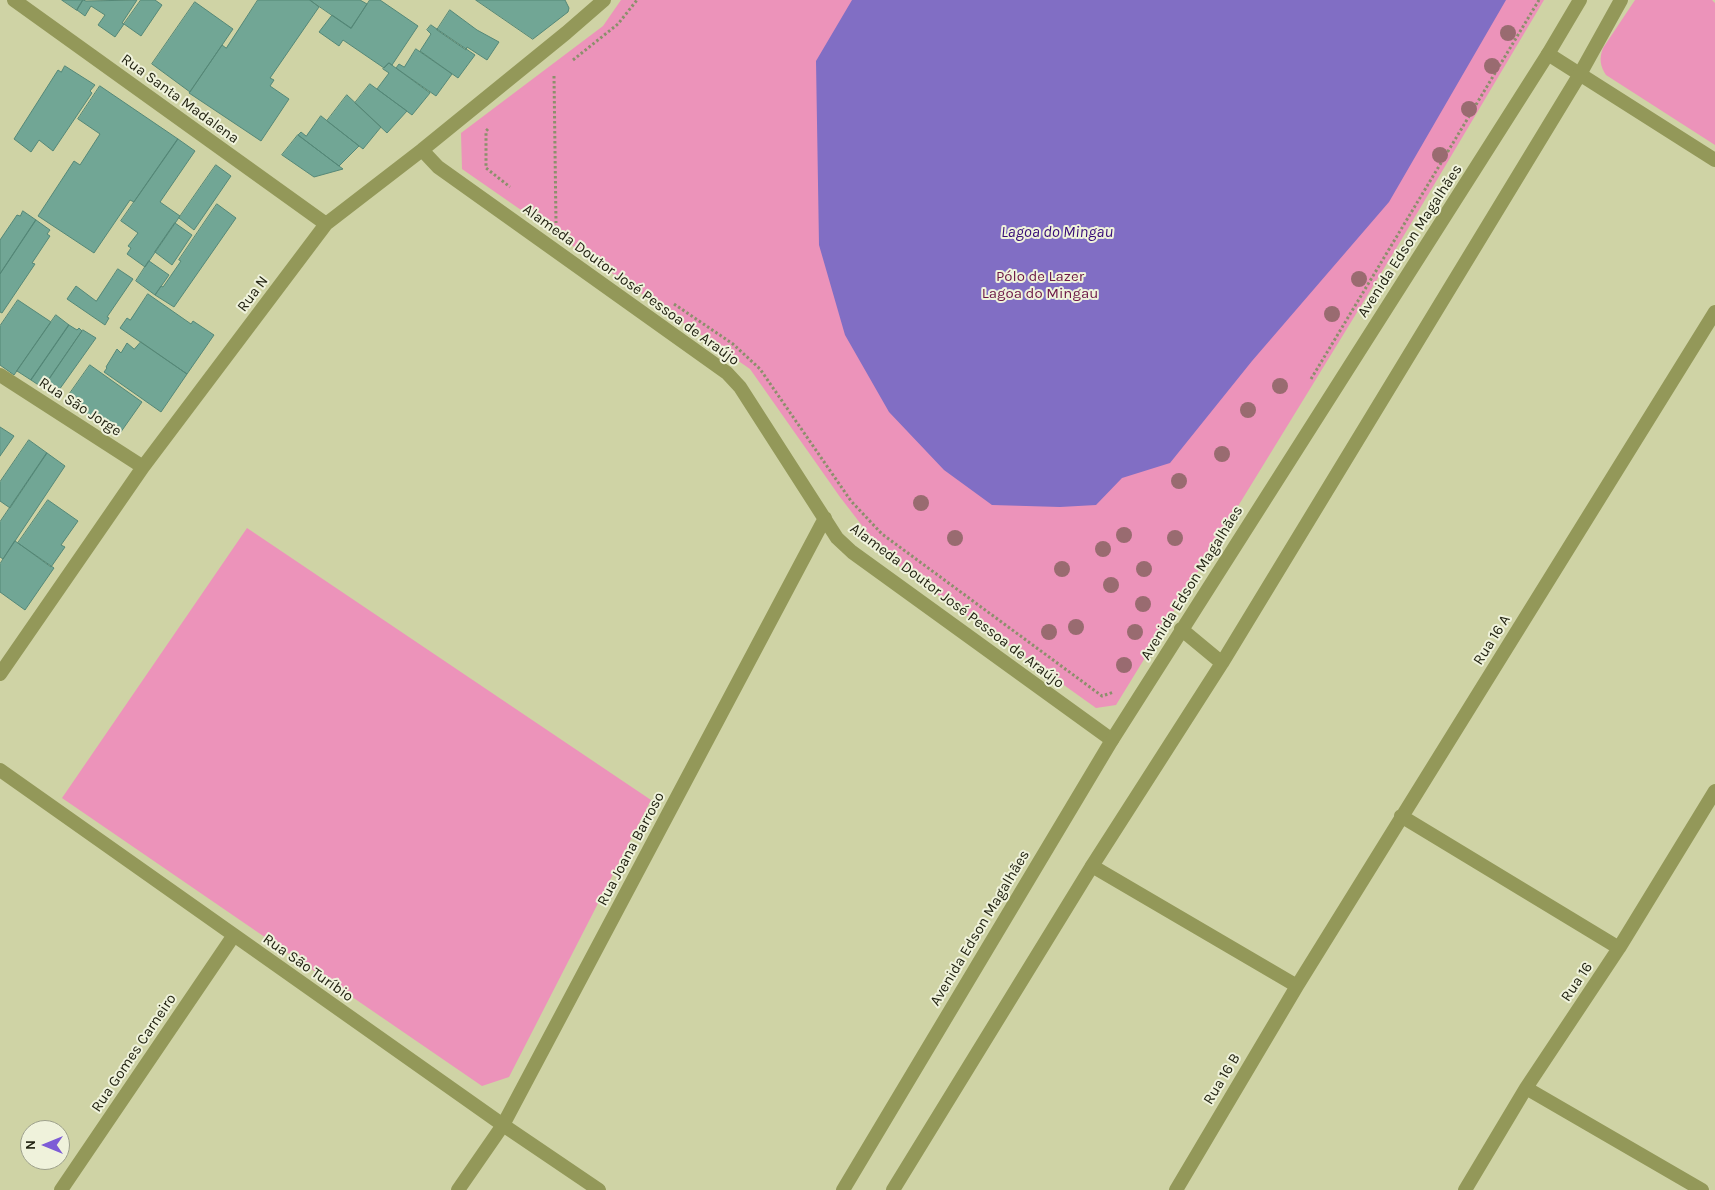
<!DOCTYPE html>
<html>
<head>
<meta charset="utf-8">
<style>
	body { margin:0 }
	#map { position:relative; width:1715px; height:1190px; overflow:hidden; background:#cfd3a5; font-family:Karla,sans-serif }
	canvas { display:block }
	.north { position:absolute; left:20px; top:1120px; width:50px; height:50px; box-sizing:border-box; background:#eff2db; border:1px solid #9da08b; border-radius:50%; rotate:270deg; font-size:14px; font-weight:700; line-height:20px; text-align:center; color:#232413 }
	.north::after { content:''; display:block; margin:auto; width:18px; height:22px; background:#7d5cd6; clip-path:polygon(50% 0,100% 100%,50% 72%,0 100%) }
</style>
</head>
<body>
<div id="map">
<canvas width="1715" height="1190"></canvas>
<div class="north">N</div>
</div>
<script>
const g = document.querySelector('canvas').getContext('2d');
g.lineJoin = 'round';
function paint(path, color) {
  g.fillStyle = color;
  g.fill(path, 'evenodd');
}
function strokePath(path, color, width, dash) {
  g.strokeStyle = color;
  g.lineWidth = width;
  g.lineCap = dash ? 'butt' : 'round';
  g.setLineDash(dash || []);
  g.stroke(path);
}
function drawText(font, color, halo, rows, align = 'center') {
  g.font = font + ' Karla,sans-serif';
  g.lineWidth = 4;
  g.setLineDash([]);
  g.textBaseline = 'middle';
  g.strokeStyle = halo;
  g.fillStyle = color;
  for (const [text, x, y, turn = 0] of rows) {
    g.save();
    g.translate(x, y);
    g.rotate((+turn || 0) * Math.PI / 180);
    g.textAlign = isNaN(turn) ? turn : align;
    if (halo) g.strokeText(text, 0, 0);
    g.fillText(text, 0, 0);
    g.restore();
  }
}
paint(new Path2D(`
	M621 0H1544L1394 252 1116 705 1096 708 903 570 867 532 840 497 750 369 462 169 461 133 603 26Z
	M1635 0H1712L1715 3V145L1606 75C1600 66 1599 58 1603 48Z
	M247 528 651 800 509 1077 482 1086 62 798Z`), '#ec93ba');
paint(new Path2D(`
	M852 0H1506L1389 202 1252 361 1170 463 1122 478 1096 505 1060 507 992 505 944 470 889 412 845 335 819 245 816 61Z`), '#816ec4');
const building = new Path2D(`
	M62 0H83L77 10Z
	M83 0 86 1 137 0 122 23 124 24 115 37 98 25 105 15 91 6 85 16 77 10Z
	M141 0H155L162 5 141 36 124 24Z
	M258 0H310L319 7 270 78 274 80 270 86 289 99 261 141 189 93 222 45 226 48Z
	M310 0H360L367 4 351 28Z
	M370 0H380L418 26 392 65 389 63 384 68 343 40 339 46 319 32 332 15 351 28Z
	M476 0H565L569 8 568 12 533 39Z
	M195 2 233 29 190 92 152 64Z
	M450 10 477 30 499 42 487 60 467 47 466 50 437 30Z
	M431 25 475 55 458 78 420 51 431 34 427 30Z
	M416 49 452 74 436 96 396 68 399 64 404 67Z
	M389 63 430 93 412 115 377 89 389 73 383 69Z
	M65 66 95 85 90 91 92 93 53 151 39 140 31 152 14 139 58 70 61 72Z
	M370 84 407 111 387 133 355 103Z
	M100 86 178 139 134 202 130 200 94 253 38 216 74 161 80 165 100 134 78 119Z
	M347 95 381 127 363 149 327 121Z
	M321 116 359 146 339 166 298 135 301 132 306 136Z
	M298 135 339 166 343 169 314 177 282 155Z
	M178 139 195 151 160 202 180 216 145 267 127 254 131 248 128 246 138 233 121 221Z
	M216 165 231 176 194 230 179 218Z
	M217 204 236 218 174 307 155 295 161 286 163 287 181 261 179 260Z
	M23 211 36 220 0 274V240L17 215 20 216Z
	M36 220 50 230 47 234 50 236 32 263 35 264 2 313 0 312V274Z
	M175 223 192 235 172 265 155 252Z
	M149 261 169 275 155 295 136 281Z
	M118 269 133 279 107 317 109 318 105 325 67 299 76 286 96 301Z
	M148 294 191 324 193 321 214 335 187 374 120 328 127 318 130 320Z
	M18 300 51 322 14 375 0 365V326Z
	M56 315 69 325 31 380 17 371Z
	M69 325 77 330 79 328 82 331 43 388 31 380Z
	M83 330 96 338 54 397 43 388Z
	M141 342 187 374 161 412 104 372 107 368 106 367 117 349 121 353 127 343 134 349Z
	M90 365 142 402 118 436 66 399Z
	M0 427 14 436 0 456Z
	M29 440 47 453 10 508 0 501V482Z
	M47 453 65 466 3 559 0 557V522Z
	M48 500 78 521 61 545 65 547 51 567 18 543Z
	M15 541 54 568 25 610 0 592V564Z`);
paint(building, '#71a695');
strokePath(building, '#548777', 1);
strokePath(new Path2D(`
	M573 60 618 24 637 0
	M554 76 556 223
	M488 129 486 131V168L510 187
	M674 304 733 344 760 369 851 501 882 534 1102 696 1114 692
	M1311 379 1539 0`), '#8c8f6c', 3, [2.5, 2.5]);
strokePath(new Path2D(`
	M14 0 326 224
	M1548 54 1715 160
	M422 150 438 167 727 373 740 387 837 538 852 552 1112 740
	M0 375 143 467
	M0 674 143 467 326 224 422 150 566 33 604 0
	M0 770 503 1125 599 1190
	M1401 816 1619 948
	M1092 866 1297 986
	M1526 1088 1702 1190
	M61 1190 234 935
	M458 1190 503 1125 825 518
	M1176 1190 1297 986 1715 312
	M1465 1190 1526 1088 1619 948 1715 791`), '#939859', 14);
strokePath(new Path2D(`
	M1181 629 1222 663
	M843 1190 1112 740 1548 54 1580 0
	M893 1190 1092 866 1222 663 1580 74 1621 0`), '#939859', 14);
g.fillStyle = '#996b70';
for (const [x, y] of [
	[1508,33],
	[1492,66],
	[1469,109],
	[1440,155],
	[1359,279],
	[1332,314],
	[1280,386],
	[1248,410],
	[1222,454],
	[1179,481],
	[921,503],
	[1124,535],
	[955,538],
	[1175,538],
	[1103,549],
	[1062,569],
	[1144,569],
	[1111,585],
	[1143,604],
	[1076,627],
	[1049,632],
	[1135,632],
	[1124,665]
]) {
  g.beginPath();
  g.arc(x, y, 8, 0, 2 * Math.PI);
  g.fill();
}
drawText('15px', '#232413', '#eff2db', [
	["Rua Santa Madalena",180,99,36],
	["Avenida Edson Magalhães",1410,241,-57],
	["Alameda Doutor José Pessoa de Araújo",631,285,36],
	["Rua N",253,294,-53],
	["Rua São Jorge",80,407,33],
	["Avenida Edson Magalhães",1192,583,-58],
	["Alameda Doutor José Pessoa de Araújo",957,606,37],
	["Rua 16 A",1492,640,-58],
	["Rua Joana Barroso",631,849,-62],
	["Avenida Edson Magalhães",980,928,-59],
	["Rua São Turíbio",308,968,35],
	["Rua 16",1577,982,-56],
	["Rua Gomes Carneiro",134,1053,-56],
	["Rua 16 B",1222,1079,-59]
]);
drawText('15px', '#6c1645', '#eff2db', [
	["Pólo de Lazer",1040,277],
	["Lagoa do Mingau",1040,294]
]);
drawText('italic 16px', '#370c77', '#eff2db', [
	["Lagoa do Mingau",1057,232]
]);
</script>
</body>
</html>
